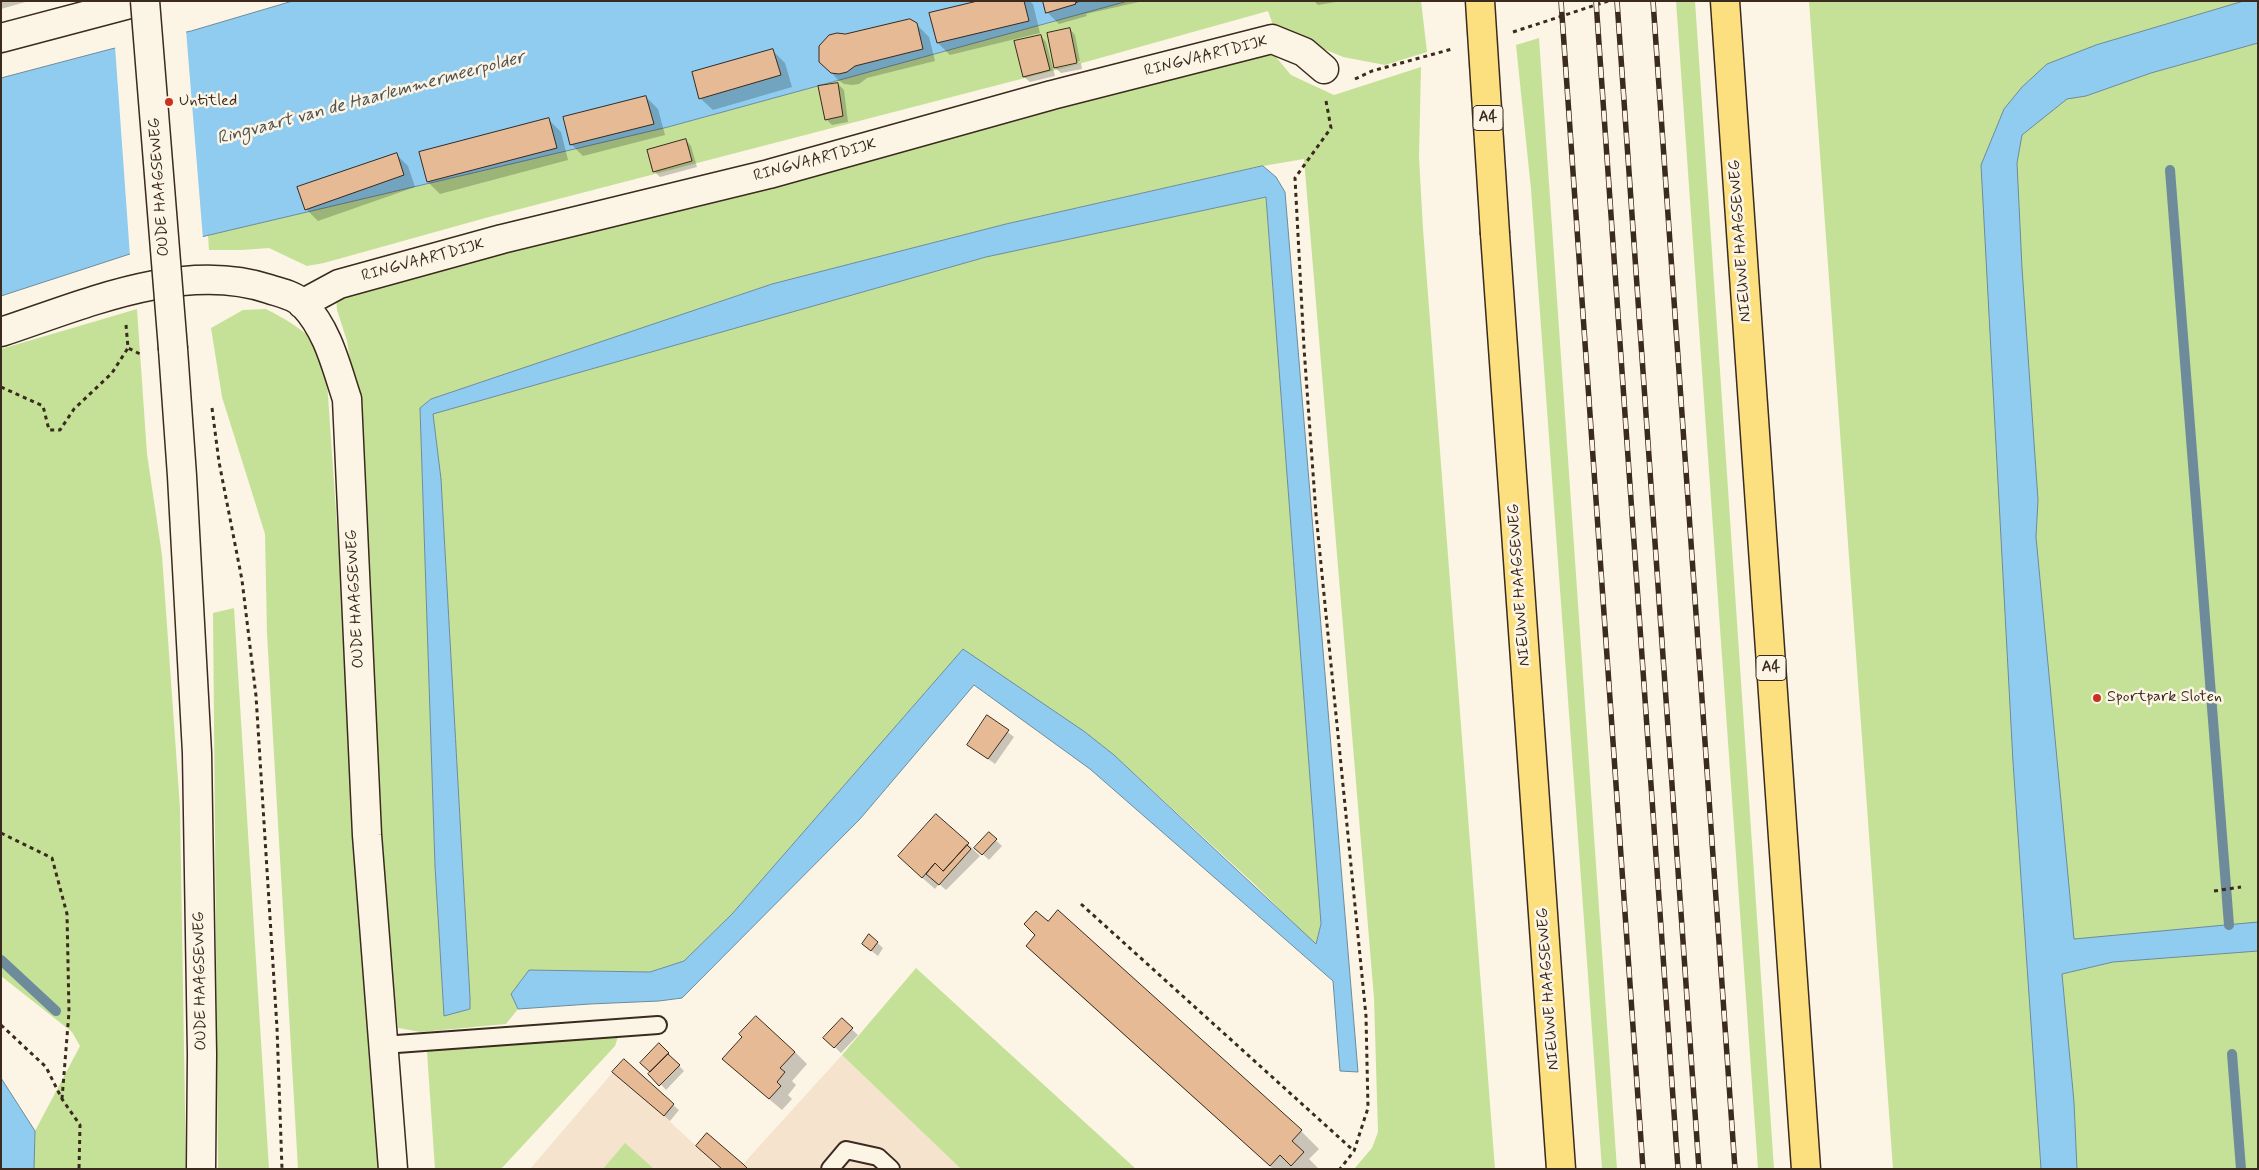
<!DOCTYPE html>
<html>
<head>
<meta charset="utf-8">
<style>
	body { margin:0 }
	#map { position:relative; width:2259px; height:1170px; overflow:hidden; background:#fcf5e5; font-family:Mynerve,sans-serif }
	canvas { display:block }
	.frame { position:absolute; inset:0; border:2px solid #3b2a1e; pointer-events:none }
</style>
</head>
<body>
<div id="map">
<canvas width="2259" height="1170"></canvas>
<div class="frame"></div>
</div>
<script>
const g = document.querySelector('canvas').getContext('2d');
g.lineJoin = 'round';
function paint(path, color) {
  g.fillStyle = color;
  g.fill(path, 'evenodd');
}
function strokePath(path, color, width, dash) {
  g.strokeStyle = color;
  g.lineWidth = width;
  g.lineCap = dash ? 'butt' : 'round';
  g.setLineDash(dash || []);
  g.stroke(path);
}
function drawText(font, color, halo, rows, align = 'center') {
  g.font = font + ' Mynerve,sans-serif';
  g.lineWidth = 5;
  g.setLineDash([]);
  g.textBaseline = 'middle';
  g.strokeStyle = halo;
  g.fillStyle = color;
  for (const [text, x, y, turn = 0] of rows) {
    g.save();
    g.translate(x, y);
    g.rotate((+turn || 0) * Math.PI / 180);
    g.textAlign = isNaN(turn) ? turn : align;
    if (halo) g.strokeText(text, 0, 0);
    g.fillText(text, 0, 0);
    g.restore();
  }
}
paint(new Path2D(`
	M842 1055 961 1169H530L624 1059 674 1104 664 1116 695 1145 707 1133 743 1164Z`), '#f5e3cd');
paint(new Path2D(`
	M1128 1H1421L1427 52 1385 65 1343 57 1274 28 1268 11 1075 65 489 217 324 263 307 266 269 248 242 250H209L208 235 668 127Z
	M1676 1H1695L1774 1169H1758Z
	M1809 1H2258V1169H1893Z
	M1539 38 1617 1169H1602L1531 189 1516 45Z
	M1270 50 1291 75 1334 95 1421 67 1419 157 1423 229 1495 1169H1354L1372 1148 1378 1132 1374 998 1304 159 1263 166 1006 224 772 284 431 399 420 409 435 866 444 1015 470 1009V998L441 479 433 414 986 257 1266 197 1321 924 1316 945 1252 882 1114 755 1085 732 963 649 732 914 684 961 650 972 529 970 511 994 518 1009 506 1024 421 1032 398 1028 386 920 372 706 360 424 347 341 337 310 336 295Z
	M137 309 147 454 162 555 180 808 186 1169H33L35 1131 80 1046 72 1032 1 976V349Z
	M266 309C285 319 308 331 320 350 324 358 325 372 327 381L381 1169H298L267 634 265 534 222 397 211 328 243 310Z
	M234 608 269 1169H218L213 613Z
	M916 968 1136 1169H961L842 1055Z
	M621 1028 615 1046 501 1169H435L426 1037Z
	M625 1143 654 1169H603Z`), '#c5e198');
const water = new Path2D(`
	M293 1H1128L668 127 133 253 1 296V78L111 49 191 31Z
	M2244 1H2258V43L2151 73 2086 96 2067 99 2022 135 2017 163 2022 268 2038 500 2036 537 2074 939 2258 922V951L2113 962 2062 974 2074 1102 2077 1169H2041L2013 762 1981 165 2004 109 2022 87 2047 64 2096 45Z
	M1263 166 1276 177 1285 192 1358 1072 1340 1071 1333 981 1090 769 974 685 860 819 682 998 659 1001 590 1004 518 1009 511 994 529 970 650 972 684 961 732 914 963 649 1085 732 1114 755 1316 944 1321 924 1266 197 986 257 433 414 441 479 470 998V1009L444 1016 435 866 420 408 431 399 772 284 1006 224Z
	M1 1078 35 1131 34 1169H1Z`);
paint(water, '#8fccef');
strokePath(water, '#6d8b9b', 1);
paint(new Path2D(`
	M186 30 203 239 130 256 115 46Z`), '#fcf5e5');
paint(new Path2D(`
	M1 1H29L1 9Z
	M983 1H1029L1033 4 1040 33 950 55 938 43Z
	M1044 1H1143L1086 14 1087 16 1059 24 1047 12Z
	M1314 1H1336V2L1318 5Z
	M916 24 929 37 935 61 867 78 859 84 852 85 844 84 838 80 821 61 820 47 845 35Z
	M1070 29 1075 35 1080 61 1058 66V68L1081 63 1082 69 1061 73 1053 66Z
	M1041 36 1046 42 1055 76 1030 82 1024 77 1016 42Z
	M773 51 785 63 792 87 713 110 700 98Z
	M838 84 844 90 848 122 832 125 826 119Z
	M646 97 658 109 665 135 583 156 571 144Z
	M549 120 561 132 568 160 440 194 428 182Z
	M686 140 691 146 697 167 660 177 654 171Z
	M396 154 408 166 415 187 318 221 306 209Z
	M988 717 1014 737 995 764 969 745Z
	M989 834 1002 846 989 860 976 848Z
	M968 844 980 856 946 890 939 884 935 889 911 868Z
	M1058 912 1301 1131 1319 1149 1309 1159 1319 1169H1273L1045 964 1027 946Z
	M870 936 883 948 878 956 869 949Z
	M842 1020 858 1035 841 1053 825 1038Z
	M659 1045 684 1071 666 1090 642 1063Z
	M795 1052 807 1064 792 1081 796 1085 788 1095 792 1099 782 1110 736 1071Z
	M620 1078 673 1105 679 1110 670 1121Z`), '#0003');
strokePath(new Path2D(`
	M2170 170 2229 925
	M1 960 56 1011
	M2232 1054 2241 1169`), '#6d8b9b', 10);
const building = new Path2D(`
	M978 1H1024L1029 21 937 43 929 13Z
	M1043 1H1080L1075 3 1076 4 1046 13Z
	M910 19 917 23 923 49 855 66 847 72 839 74 831 73 819 62V46L829 35 837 33 845 34Z
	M1070 28 1077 63 1054 68 1047 33Z
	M1041 35 1050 70 1023 77 1014 41Z
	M773 49 781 75 699 99 692 72Z
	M838 83 843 116 825 120 818 86Z
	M646 96 654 124 570 145 563 117Z
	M549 118 557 148 427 182 419 152Z
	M686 139 692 161 653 172 647 150Z
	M397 153 404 175 305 210 297 187Z
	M987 715 1009 730 988 759 967 745Z
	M936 814 969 843 943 871 935 863 922 878 898 856Z
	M989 832 997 839 982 855 974 848Z
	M967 845 971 849 939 885 926 874 935 863 943 871Z
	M1058 910 1302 1130 1292 1141 1304 1152 1291 1166 1280 1155 1270 1166 1026 946 1035 935 1024 924 1036 911 1048 921Z
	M869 934 878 942 871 951 862 944Z
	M756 1016 795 1052 780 1068 785 1072 777 1082 781 1086 769 1099 722 1059 742 1037 739 1034Z
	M842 1018 853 1028 834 1048 823 1038Z
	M659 1043 669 1053 650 1072 640 1063Z
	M668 1054 680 1065 659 1086 648 1074Z
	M624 1059 674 1104 664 1116 612 1072Z
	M707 1133 743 1164 748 1169H722L696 1146Z`);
paint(building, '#e5ba95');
strokePath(building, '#3b2a1e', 1);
const lane = new Path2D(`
	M383 1045 658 1025
	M830 1169 846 1150 878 1157 891 1169`);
const street = new Path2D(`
	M302 304 339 284 502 239 769 174 1052 95 1272 39 1304 52 1324 69
	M1 332C83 305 183 260 269 289 281 293 294 295 303 304 328 330 336 366 347 399L367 835 393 1169
	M173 349 182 476 197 753 202 1054 201 1169`);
const secondary = new Path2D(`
	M1 38 141 1`);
const highway = new Path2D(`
	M1725 1 1806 1169
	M1495 234 1561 1169`);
strokePath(lane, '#3b2a1e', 20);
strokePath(street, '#3b2a1e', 31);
strokePath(secondary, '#3b2a1e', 31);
strokePath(highway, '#3b2a1e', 31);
strokePath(new Path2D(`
	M1513 32 1608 1
	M1355 79 1372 71 1452 49
	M1326 101 1331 128 1295 178 1304 348 1316 514 1366 1016 1368 1108 1354 1151 1340 1169
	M126 325 128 348 142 355
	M1 387 43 406 49 430H60L74 409 112 373 128 348
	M212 408 219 462 242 580 256 696 277 1028 282 1169
	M1 833 52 858 67 914 69 1012 62 1099
	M2214 891 2241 887
	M1081 904 1354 1151
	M1 1025 46 1067 62 1099 80 1125 79 1169`), '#3b2a1e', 3, [4, 4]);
strokePath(lane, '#fcf5e5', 16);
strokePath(street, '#fcf5e5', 28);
strokePath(secondary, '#fcf5e5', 28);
strokePath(highway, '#fce080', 28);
const rail = new Path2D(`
	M1561 1 1643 1169
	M1596 1 1678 1169
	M1617 1 1699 1169
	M1653 1 1735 1169`);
strokePath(rail, '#3b2a1e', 5.5);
strokePath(rail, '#fcf5e5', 4, [11]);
const streetBridge = new Path2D(`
	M145 1 173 349`);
const highwayBridge = new Path2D(`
	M1480 1 1495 234`);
strokePath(streetBridge, '#3b2a1e', 31, []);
strokePath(highwayBridge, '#3b2a1e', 31, []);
strokePath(streetBridge, '#fcf5e5', 28);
strokePath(highwayBridge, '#fce080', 28);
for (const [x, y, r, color] of [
	[169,102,5,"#c8321e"],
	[2097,698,5,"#c8321e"]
]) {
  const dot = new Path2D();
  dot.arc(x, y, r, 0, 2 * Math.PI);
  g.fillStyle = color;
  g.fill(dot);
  strokePath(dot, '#fcf5e5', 2);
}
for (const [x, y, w] of [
	[1488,118,30],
	[1771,668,30]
]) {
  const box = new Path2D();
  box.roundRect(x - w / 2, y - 12.5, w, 25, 4);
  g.fillStyle = '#fcf5e5';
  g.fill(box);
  strokePath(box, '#3b2a1e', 1);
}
drawText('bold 15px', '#3b2a1e', null, [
	["A4",1488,118],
	["A4",1771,668]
]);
drawText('16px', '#3b2a1e', '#fcf5e5', [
	["RINGVAARTDIJK",1206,57,-14],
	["RINGVAARTDIJK",815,161,-15],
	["OUDE HAAGSEWEG",160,187,-94],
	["NIEUWE HAAGSEWEG",1741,241,-94],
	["RINGVAARTDIJK",423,261,-15],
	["NIEUWE HAAGSEWEG",1520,585,-94],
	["OUDE HAAGSEWEG",356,599,-93],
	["OUDE HAAGSEWEG",201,981,-91],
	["NIEUWE HAAGSEWEG",1549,989,-94]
]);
drawText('16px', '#3b2a1e', '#fcf5e5', [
	["Untitled",179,102],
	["Sportpark Sloten",2107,698]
], 'left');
drawText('italic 18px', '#505252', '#fcf5e5', [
	["Ringvaart van de Haarlemmermeerpolder",371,99,-15]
]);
</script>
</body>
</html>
